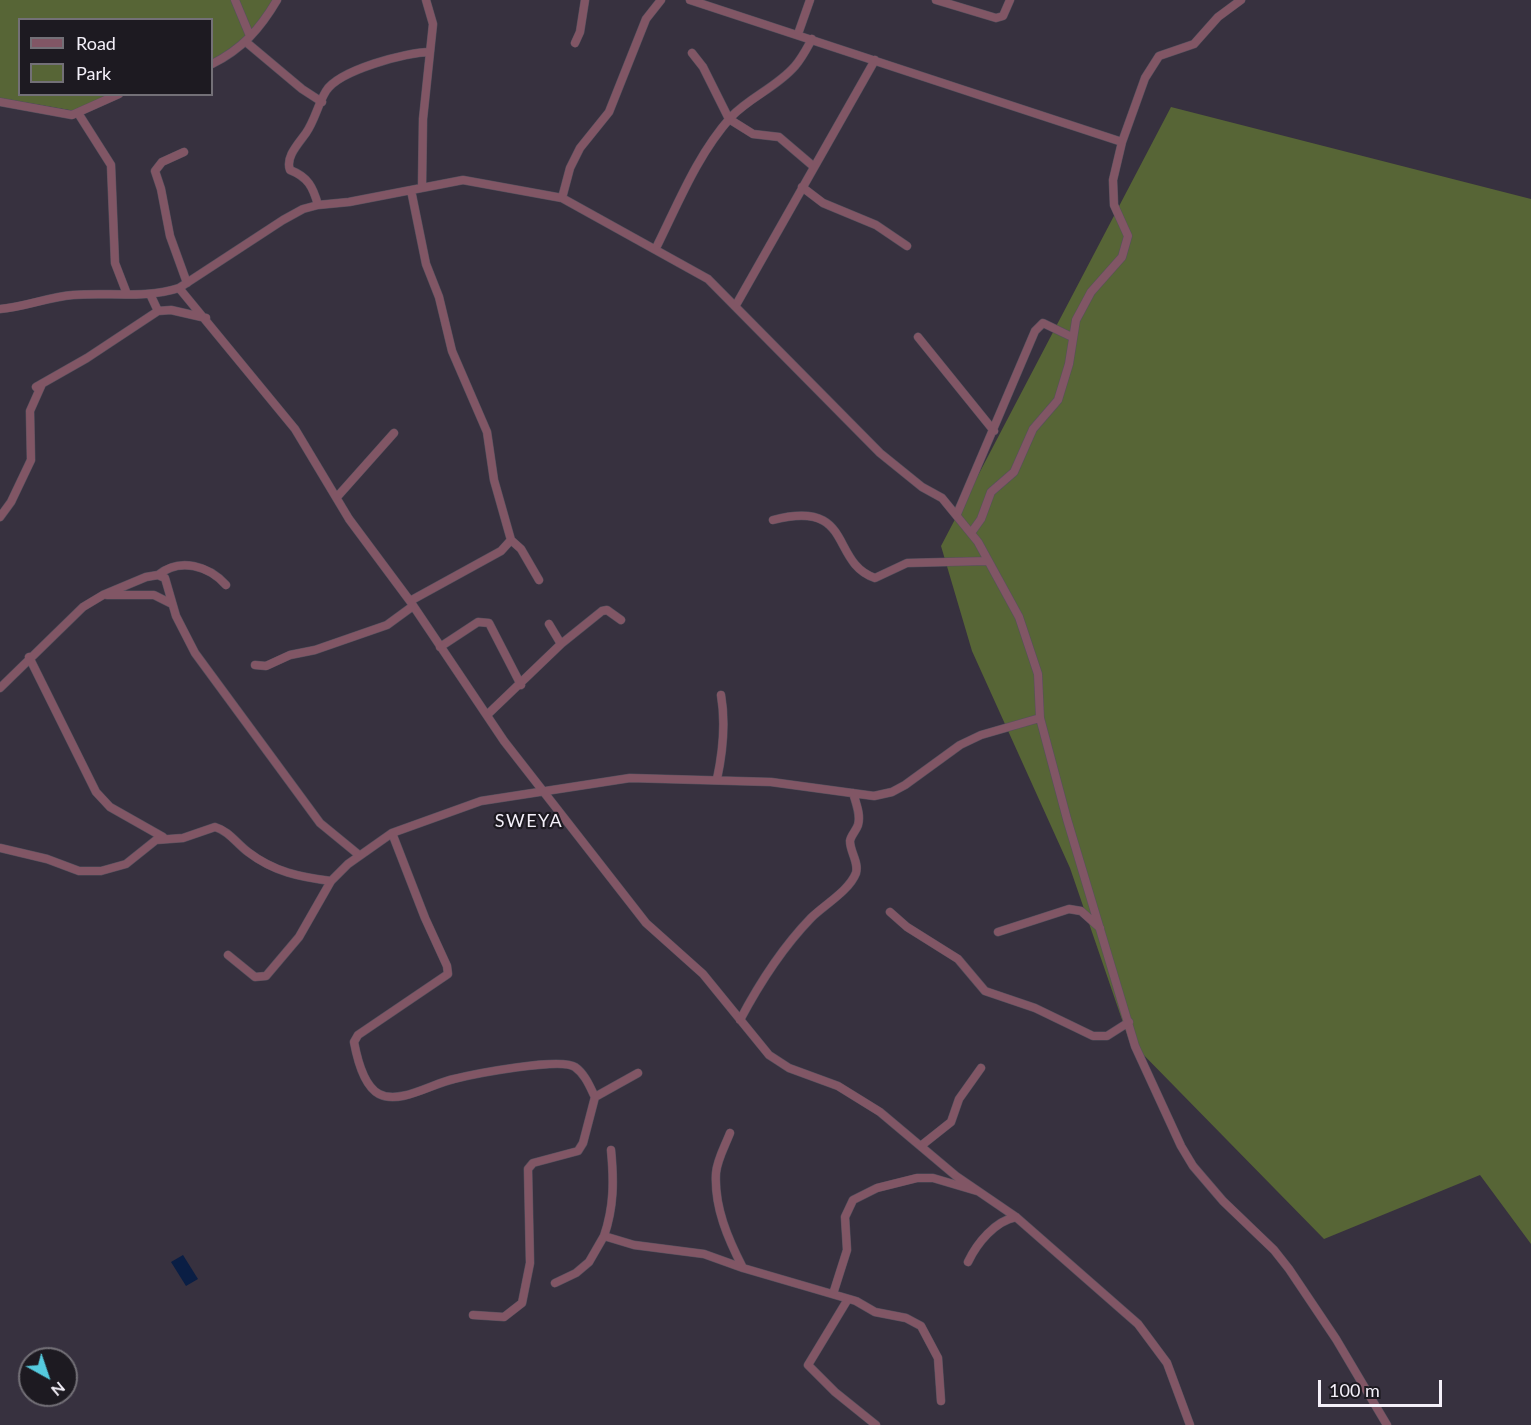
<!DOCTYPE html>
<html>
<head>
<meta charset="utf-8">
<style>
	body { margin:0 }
	#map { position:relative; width:1531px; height:1425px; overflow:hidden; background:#37313f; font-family:Lato,sans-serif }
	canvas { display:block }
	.legend { position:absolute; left:18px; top:18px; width:195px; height:78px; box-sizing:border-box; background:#1d1a21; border:2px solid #737077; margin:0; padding:8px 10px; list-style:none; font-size:18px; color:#f4f0f9 }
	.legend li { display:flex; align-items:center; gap:12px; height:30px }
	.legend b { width:30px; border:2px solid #737077 }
	.north { position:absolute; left:18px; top:1347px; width:60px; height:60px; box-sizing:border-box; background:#1d1a21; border:2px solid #737077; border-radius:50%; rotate:140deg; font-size:16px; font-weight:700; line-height:24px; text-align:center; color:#f4f0f9 }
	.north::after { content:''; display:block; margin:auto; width:21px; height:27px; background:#55cade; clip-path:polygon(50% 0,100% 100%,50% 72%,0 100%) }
	.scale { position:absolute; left:1318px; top:1380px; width:124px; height:27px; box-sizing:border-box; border:3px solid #f4f0f9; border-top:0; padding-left:8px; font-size:18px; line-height:21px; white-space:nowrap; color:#f4f0f9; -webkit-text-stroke:4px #1d1a21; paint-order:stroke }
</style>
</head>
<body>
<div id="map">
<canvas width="1531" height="1425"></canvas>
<ul class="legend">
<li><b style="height:8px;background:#815665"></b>Road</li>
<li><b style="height:16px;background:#576536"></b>Park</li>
</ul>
<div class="north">N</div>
<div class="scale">100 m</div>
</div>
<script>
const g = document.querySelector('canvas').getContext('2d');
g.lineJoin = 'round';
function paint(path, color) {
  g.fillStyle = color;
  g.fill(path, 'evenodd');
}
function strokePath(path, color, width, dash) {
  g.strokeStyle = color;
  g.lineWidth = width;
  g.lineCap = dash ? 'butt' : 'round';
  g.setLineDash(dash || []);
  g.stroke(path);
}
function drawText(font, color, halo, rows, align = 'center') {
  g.font = font + ' Lato,sans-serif';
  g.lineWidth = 4.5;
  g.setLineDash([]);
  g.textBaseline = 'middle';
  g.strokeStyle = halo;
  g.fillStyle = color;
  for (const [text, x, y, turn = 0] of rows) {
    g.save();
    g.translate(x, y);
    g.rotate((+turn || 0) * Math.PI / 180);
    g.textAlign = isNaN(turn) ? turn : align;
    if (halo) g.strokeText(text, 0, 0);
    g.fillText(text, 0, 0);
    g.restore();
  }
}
paint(new Path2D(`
	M0 0H274C256 25 241 49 212 60V20H20V94L118 95 75 111 0 98Z
	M1171 107 1531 199V1244L1480 1175 1324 1239 1129 1040 1070 868 972 651 941 546Z`), '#576536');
paint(new Path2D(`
	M183 1255 198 1279 186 1286 171 1262Z`), '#0a1e44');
const minor = new Path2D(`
	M235 0 250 36
	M690 0 1122 142
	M936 0 996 18 1003 16 1010 0
	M798 34 810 0
	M246 42 302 89 322 102
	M575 43 580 32 585 0
	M692 53 703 67 729 119 753 134 779 137 813 166
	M212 64C242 49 260 29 277 0
	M0 102 72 115 119 94
	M78 113 111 165 115 263 127 294
	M184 152 162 162 155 171 161 189 170 236 187 283
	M422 187 423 119 433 24 426 0
	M802 187 823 203 876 225 907 246
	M562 198 570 168 580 148 609 112 646 19 661 0
	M318 205C313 187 308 177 290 170 285 157 299 143 306 133 315 120 318 104 326 91 339 70 407 52 430 52
	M656 248C678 204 697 155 731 117 750 97 777 87 795 66 802 58 807 48 812 39
	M179 288 295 429 349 519 410 601 504 741 646 923 703 974 769 1055 789 1068 838 1086 880 1112 956 1176 1016 1217 1138 1324 1167 1363 1190 1425
	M150 294 158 311
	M736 305 875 60
	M0 309C25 307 48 297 73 295 108 292 145 299 179 288L283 220 303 209 318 205 349 202 463 180 562 198 708 279 880 453 922 487 942 498 978 542 1019 617 1038 674 1040 718 1067 819 1135 1046 1181 1146 1193 1166 1223 1201 1274 1250 1289 1269 1336 1339 1387 1425
	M918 337 994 431
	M36 387 87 358 158 311 171 310 206 318
	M337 497 394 433
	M957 514 1035 331 1043 323 1072 337
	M0 517 11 502 31 460 30 411 42 384
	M773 520C855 499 829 562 875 578L907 563 987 561
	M971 533 981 519 991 492 1014 472 1033 429 1058 400 1069 364 1076 320 1091 292 1122 257 1128 236 1114 205 1113 180 1122 142 1145 78 1159 56 1194 44 1218 17 1241 0
	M511 540 521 549 539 580
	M158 575C180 557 209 566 226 585
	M107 595H154L172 604
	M410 601 501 551 511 540 494 480 487 432 452 351 439 297 426 264 411 190
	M549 624 561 644
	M440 647 478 622 489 623 521 685
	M29 657 96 792 110 807 163 837
	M255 665 266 666 290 655 315 650 387 625 413 606
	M0 688 83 607 103 595 146 577 158 575 165 578 176 616 195 653 320 823 359 855
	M487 715 561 644 602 611 607 610 621 620
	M717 779C723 751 726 724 721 695
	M392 833 425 918 447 966 448 974 358 1035 354 1042C357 1058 364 1086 379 1094 400 1105 433 1083 454 1079 474 1074 561 1057 575 1067 585 1074 590 1087 595 1097L583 1143 578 1151 533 1163 528 1169 530 1263 522 1303 504 1317 473 1315
	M0 848 47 859 79 871H101L126 864 156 840 183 838 215 827C229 831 236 843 248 852 274 872 300 877 331 881
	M890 912 907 927 958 959 985 991 1035 1008 1093 1036H1107L1129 1022
	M998 932 1069 909 1081 911 1100 928
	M228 955 255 977 266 976 299 937 331 881 348 864 392 833 481 801 630 778 771 782 874 796 892 792 905 785 960 745 981 735 1040 718
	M740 1020C759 984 782 948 811 918 824 905 849 891 856 873 859 862 850 852 850 841 851 835 856 831 858 825 861 815 856 803 853 793
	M595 1097 638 1073
	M730 1133C725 1146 717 1160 716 1173 714 1207 728 1239 743 1268L856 1301 875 1312 906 1318 921 1326 938 1358 941 1401
	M922 1145 951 1122 959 1099 981 1068
	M604 1236C614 1207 614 1181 611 1150
	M968 1262C977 1243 995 1221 1016 1217
	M555 1283 576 1273 589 1262 604 1236 634 1245 704 1254 743 1268
	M833 1294 847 1250 845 1217 853 1200 877 1188 917 1178H933L977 1191
	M848 1299 808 1365 835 1392 876 1425`);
strokePath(minor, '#55505d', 9);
strokePath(minor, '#815665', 8);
g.letterSpacing = '1.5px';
drawText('18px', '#f4f0f9', '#1d1a21', [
	["SWEYA",529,821]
]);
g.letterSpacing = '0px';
</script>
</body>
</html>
